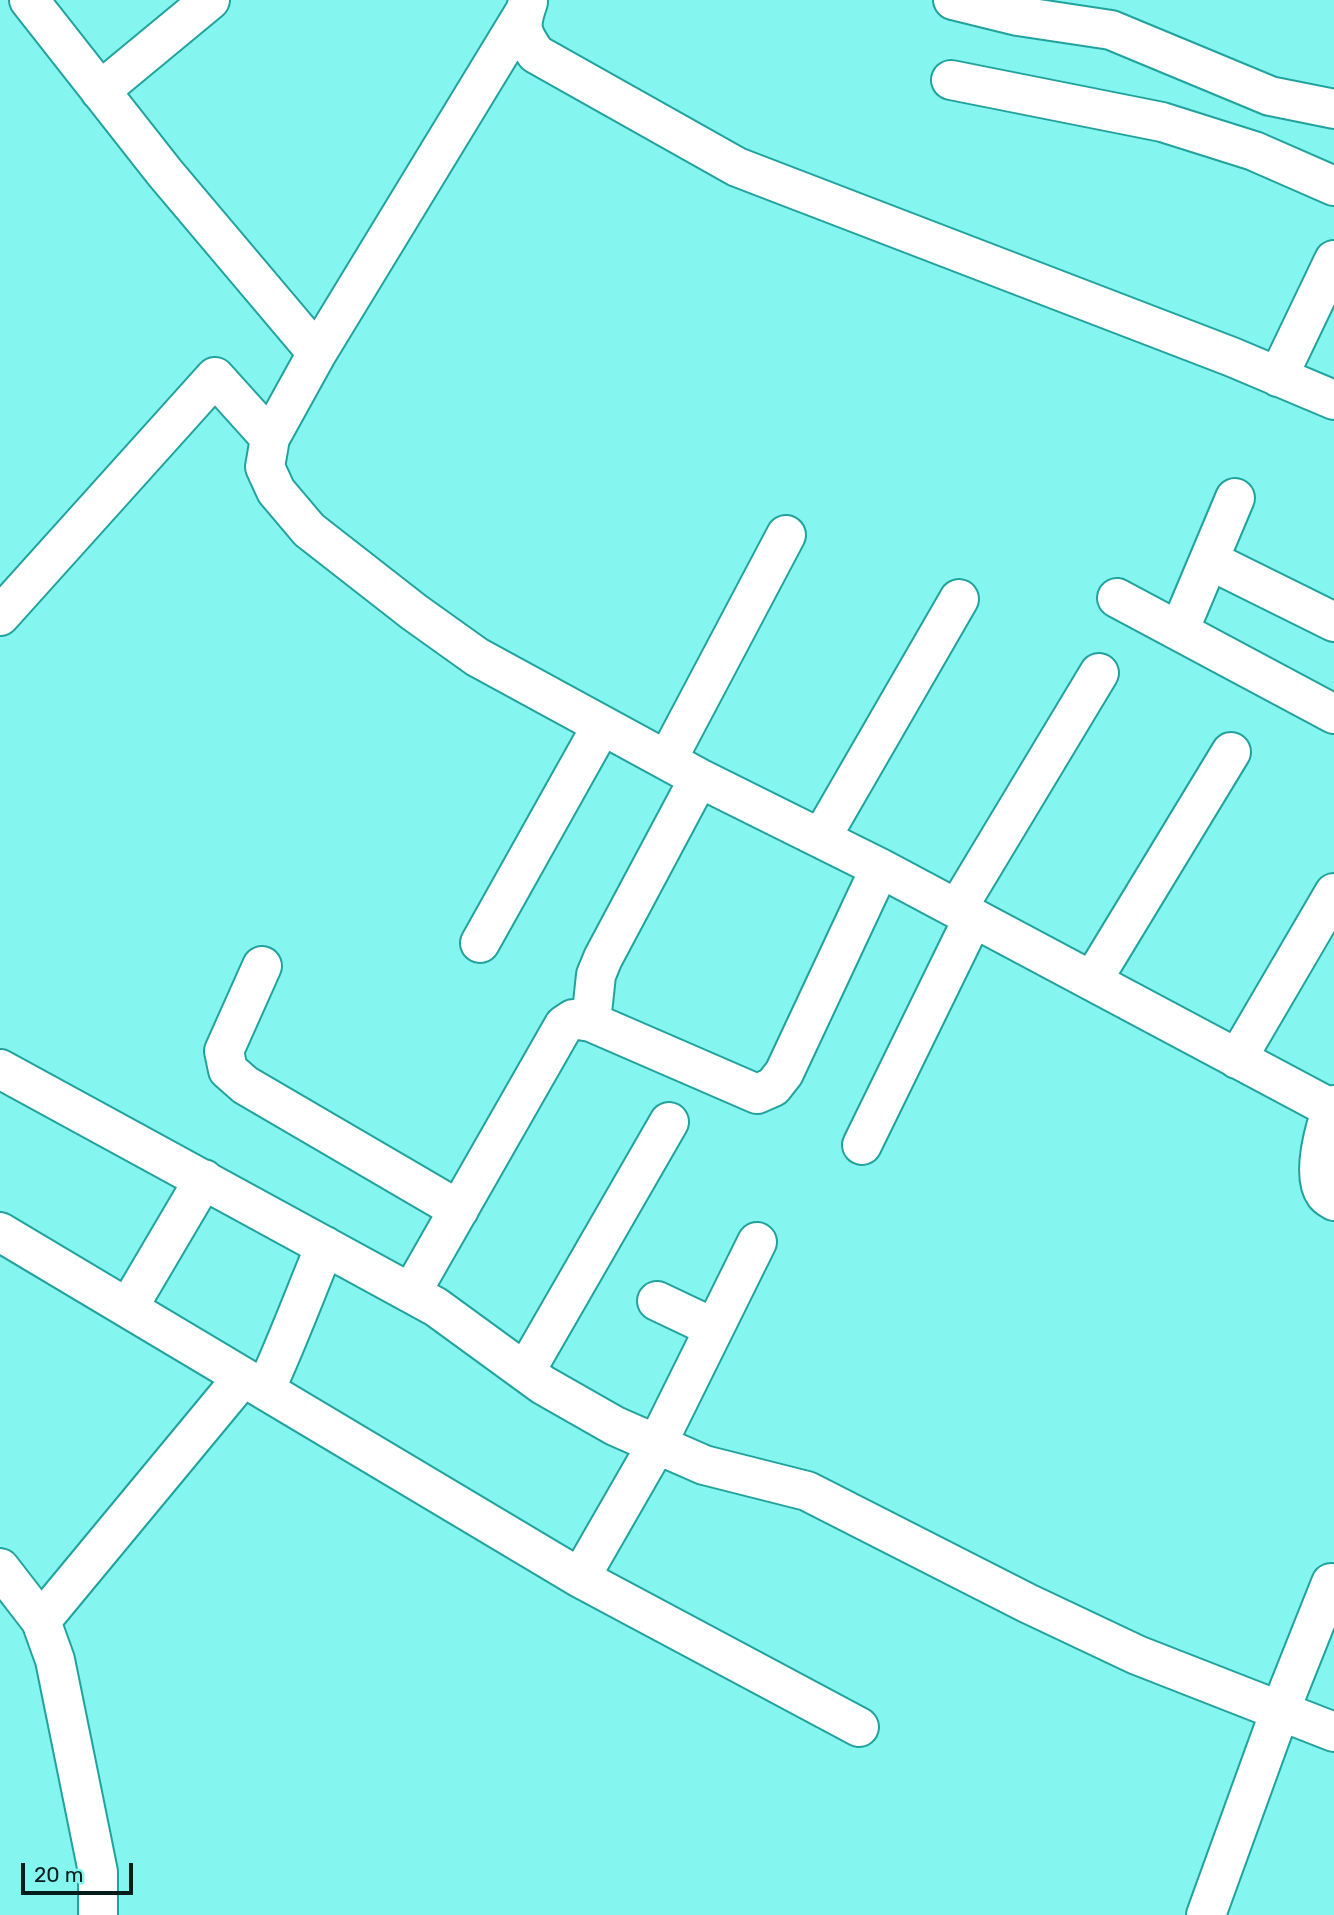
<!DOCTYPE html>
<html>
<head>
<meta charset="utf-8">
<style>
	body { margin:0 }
	#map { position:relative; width:1334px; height:1915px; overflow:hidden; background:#84f5ef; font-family:Rubik,sans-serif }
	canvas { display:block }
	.scale { position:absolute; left:21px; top:1863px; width:112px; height:32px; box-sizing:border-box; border:4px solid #041d1c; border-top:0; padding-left:9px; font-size:21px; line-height:24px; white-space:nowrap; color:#041d1c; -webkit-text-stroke:5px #84f5ef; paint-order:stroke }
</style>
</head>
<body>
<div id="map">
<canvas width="1334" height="1915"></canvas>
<div class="scale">20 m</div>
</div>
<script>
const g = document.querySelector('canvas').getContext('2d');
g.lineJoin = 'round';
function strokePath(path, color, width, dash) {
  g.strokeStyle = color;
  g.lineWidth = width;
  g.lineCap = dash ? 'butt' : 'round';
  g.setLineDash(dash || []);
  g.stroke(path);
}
const minor = new Path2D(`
	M29 0 165 173 317 353
	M953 0 1018 16 1111 30 1270 96 1334 109
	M528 2C519 28 521 32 536 54L737 167 1232 357 1334 400
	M524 13 317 353 270 438 265 467 276 491 309 530 414 612 477 657 699 778 880 868 1332 1109
	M951 80 1162 122 1254 151 1334 186
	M100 91 210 0
	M1278 377 1334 260
	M1209 560 1334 622
	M1117 598 1334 714
	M0 616 215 377 270 438
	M1179 631 1235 498
	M667 760 786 535
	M821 838 959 599
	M957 909 1099 673
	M480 943 602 725
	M262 966 224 1051 228 1070 245 1085 459 1210
	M1092 981 1231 752
	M591 1022 596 975 603 958 699 778
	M1237 1059 1334 893
	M0 1069 436 1307 543 1385 615 1426 704 1465 807 1491 1027 1603 1137 1655 1334 1732
	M1334 1105C1325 1125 1311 1175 1325 1194 1327 1197 1331 1199 1334 1201
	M862 1145 973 918
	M0 1232 580 1578 859 1727
	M411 1293 564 1025 573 1019 591 1022 757 1094 773 1087 784 1073 880 868
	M657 1301 714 1328
	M128 1308 204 1179
	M525 1372 669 1122
	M265 1390C287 1343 305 1294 325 1246
	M0 1568 41 1621 55 1660 98 1872V1915
	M580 1578 657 1444 757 1242
	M41 1621 243 1377
	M1206 1915 1280 1711 1331 1583`);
strokePath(minor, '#22a29d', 42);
strokePath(minor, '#fff', 38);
</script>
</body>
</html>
